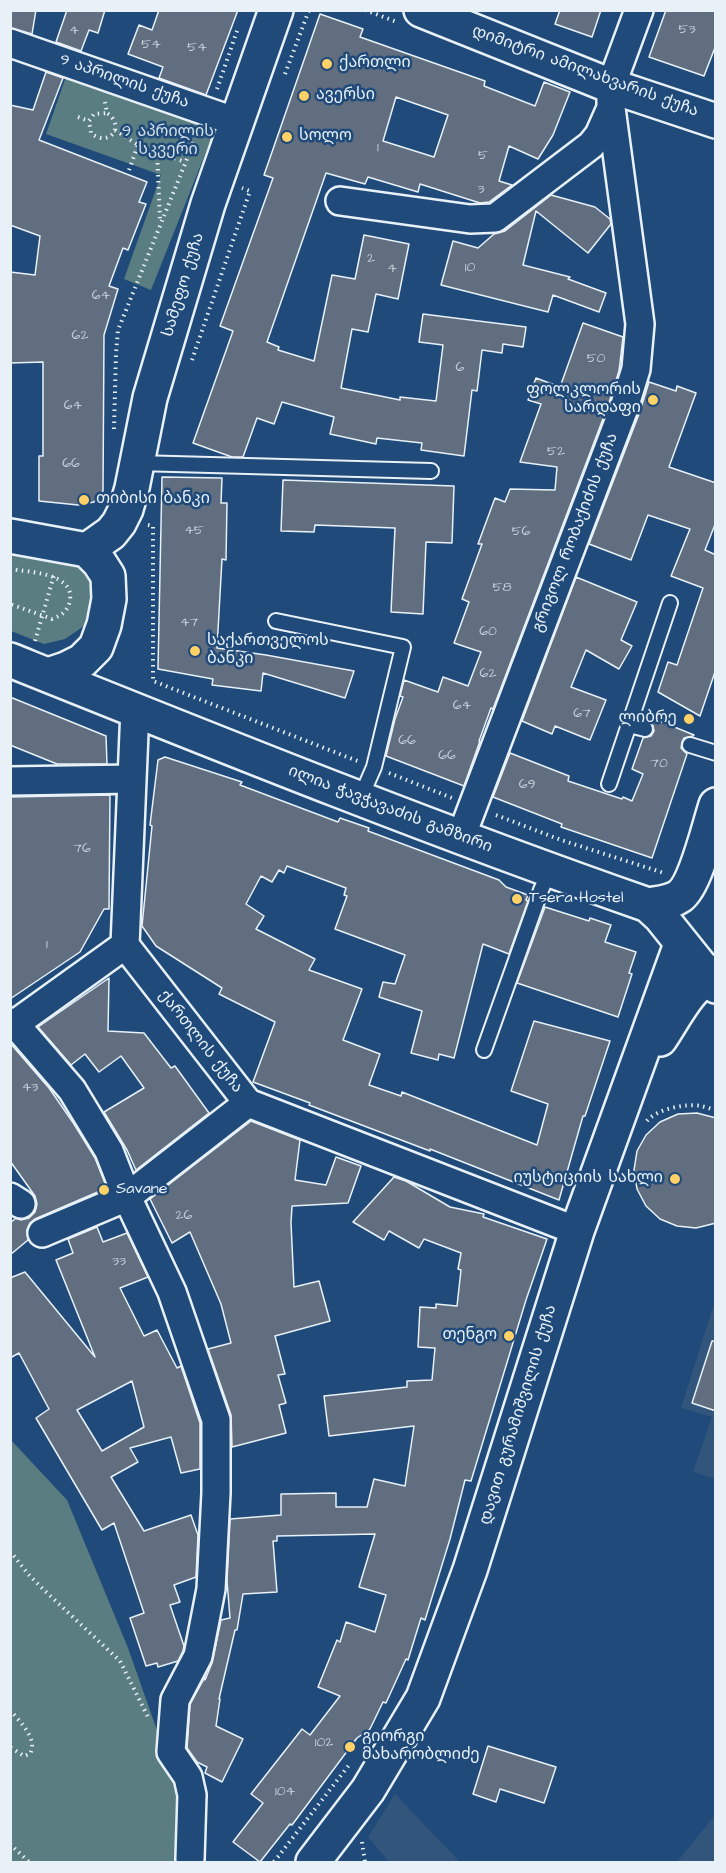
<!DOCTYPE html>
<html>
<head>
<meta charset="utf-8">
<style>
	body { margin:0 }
	#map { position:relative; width:726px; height:1873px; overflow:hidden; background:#1f4a7a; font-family:"Architects Daughter",sans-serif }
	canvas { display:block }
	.frame { position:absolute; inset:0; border:12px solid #e8f1f8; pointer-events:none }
</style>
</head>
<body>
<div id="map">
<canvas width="726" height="1873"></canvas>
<div class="frame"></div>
</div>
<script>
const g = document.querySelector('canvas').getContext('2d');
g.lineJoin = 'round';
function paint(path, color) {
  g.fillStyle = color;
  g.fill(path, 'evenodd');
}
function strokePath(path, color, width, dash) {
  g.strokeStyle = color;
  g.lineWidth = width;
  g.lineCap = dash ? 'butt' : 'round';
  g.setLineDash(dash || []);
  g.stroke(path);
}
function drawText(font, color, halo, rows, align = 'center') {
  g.font = font + ' "Architects Daughter","Noto Sans Georgian",sans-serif';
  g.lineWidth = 5;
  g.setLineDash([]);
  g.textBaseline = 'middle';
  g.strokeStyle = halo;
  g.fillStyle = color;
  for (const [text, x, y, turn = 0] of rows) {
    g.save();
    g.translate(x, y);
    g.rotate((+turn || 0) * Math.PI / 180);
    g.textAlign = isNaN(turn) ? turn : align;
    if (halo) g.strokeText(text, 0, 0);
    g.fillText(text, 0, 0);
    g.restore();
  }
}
paint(new Path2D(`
	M715 1301V1479L693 1472 712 1417 681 1408Z
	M395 1794 460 1862H389L368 1837Z
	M715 1815V1862H677Z`), '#32557c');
paint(new Path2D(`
	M68 71 217 124 151 290 124 279 161 175 46 134Z
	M10 546 66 558 88 575 94 602 84 626 65 639 44 644 11 631Z
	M10 1439 67 1500 128 1648 170 1767 199 1783 198 1862H11Z`), '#5a7d82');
const building = new Path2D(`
	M10 10H36L32 34 10 28Z
	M67 10H105L98 33 89 30 81 51 56 42Z
	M159 10H238L206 95 159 78 163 67 128 54 139 25 152 30Z
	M560 10H601L592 37 555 24Z
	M666 10H716V45L704 76 649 57Z
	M320 14 363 29 360 37 485 81 484 86 535 106 544 82 570 92 553 135 538 159 509 146 499 181 512 185 489 202 480 203 420 184 418 192 368 177 365 184 326 173 267 342 279 347 278 350 314 361 332 275 355 279 364 235 409 244 398 299 376 294 368 332 352 329 341 388 400 400V397L436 401 443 345 419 342 423 314 526 327 523 347 503 344 502 353 482 350 477 391 472 390 464 456 421 450 422 443 377 438 376 444 330 434 334 417 282 402 274 424 257 418 243 457H232L193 443 233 331 220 326 273 178 264 175ZM396 97 448 115 434 157 383 141Z
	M46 72 63 78 39 140 147 182 139 202 146 204 128 250 123 248 109 286 118 289 104 335 103 491 94 502 78 505 39 501V456H43V362L10 363V272L35 275 40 236 10 225V105L33 110Z
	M551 195 595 207 610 219 611 224 588 253 536 211 523 265 570 277 568 279 606 293 599 312 553 295 548 312 441 285 453 241 478 248 494 234 505 231Z
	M583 323 623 337 619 371 609 403 493 709 491 708 479 741H480L464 786 386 756 395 719 403 697 400 696 404 680 438 692 443 677 468 686 481 652 454 643 469 602 462 599 482 544H478L495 498 505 502 510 489 555 490 557 467 520 462 541 404 528 400 536 378 560 387Z
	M649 382 676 391 677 386 696 393 669 467 716 483V522L705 550 716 555V669L700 716 658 692 668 662 677 665 703 588 671 576 690 529 648 515 631 560 589 544 639 414Z
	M162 477 222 478 221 503H227L226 560 222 559 217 648 266 655 354 671 345 698 263 673 261 691 212 685 213 679 158 669Z
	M283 480 454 486 452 543 426 542 423 614 391 612 395 528 315 525 314 532 281 531Z
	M576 577 637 602 621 640 632 646 619 669 586 650 571 687 606 700 590 740 555 726 552 734 522 721Z
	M10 697 106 736 107 764H57L10 745Z
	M650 717 694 735 693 736 684 738 682 742 681 748 687 754 652 858 561 827 562 824 493 797 510 753 569 776 568 781 622 799 623 797 632 801 643 774 632 769 643 738 651 736 654 731 653 726 648 721Z
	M165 757 242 782 240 785 338 822 340 818 369 828 368 831 499 880 506 887 528 895 526 900 528 901 509 954 483 944 454 1058 439 1054 438 1060 411 1053 422 1011 379 997 383 982 395 984 405 955 335 929 347 896 344 895 346 888 287 866 284 873 279 870 272 882 261 876 246 904 264 916 256 929 315 959 309 970 362 989 343 1040 380 1054 369 1085 401 1096 402 1092 537 1145 548 1104 511 1091 534 1021 610 1041 585 1116H583L559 1200 430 1149V1151L309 1105 310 1103 253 1082 275 1022 219 994 222 988 156 946 142 926 152 826 150 825 158 760Z
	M110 795 109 909H104L80 952 10 999V797Z
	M545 907 589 921 590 918 611 925 605 942 636 952 629 973 632 974 618 1017 517 983Z
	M109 978 108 1031 144 1033 171 1068 175 1066 209 1113 136 1170 127 1150 104 1112 144 1088 121 1056 99 1072 85 1054 71 1065 38 1027Z
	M10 1043 49 1088 74 1124 95 1158 107 1188 35 1219 30 1223 27 1230 28 1240 10 1255V1223L16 1218 21 1220 29 1218 35 1212 37 1204 35 1196 10 1161Z
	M697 1113 716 1118V1223L696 1228 677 1226 660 1219 646 1206 637 1189 634 1170 637 1151 646 1135 660 1122 678 1114Z
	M251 1121 300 1140 295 1180 326 1185 336 1157 361 1166 348 1203 292 1206 291 1223 294 1287 319 1281 330 1321 275 1336 285 1374 278 1375 286 1403 279 1405 286 1433 232 1447 231 1415 208 1349 231 1343 221 1304 190 1232 172 1243 150 1199Z
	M394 1177 406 1181 450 1207 484 1214 483 1217 547 1239 526 1300 471 1481 465 1480 450 1539 425 1620 421 1618 408 1660 406 1659 386 1703 383 1702 370 1729 357 1738 292 1825 290 1824 260 1862 233 1842 263 1803 251 1794 302 1729 310 1735 340 1696 318 1687 337 1640 340 1642 346 1622 375 1632 386 1595 359 1587 375 1534 277 1536V1541H273L277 1592 243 1594 237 1630H235L219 1699H220L216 1726 243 1739 222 1782 205 1773 207 1767 197 1762 187 1748 190 1704 205 1677V1680L212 1663 221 1620 230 1618 227 1581 230 1519 281 1515V1494L336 1493V1507H367L374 1479 405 1486 414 1426 329 1436 324 1396 407 1387V1381L432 1380 435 1348 418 1347 420 1307 436 1308V1304L457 1306 461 1270 458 1269 461 1253 424 1239 419 1248 389 1231 384 1240 353 1222Z
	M97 1227 103 1242 127 1233 148 1277 120 1288 144 1336 157 1330 177 1368 181 1366 200 1423V1469L181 1473 171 1437 130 1448 138 1462 111 1477 144 1531 191 1515 198 1535 196 1577 174 1585 180 1602 170 1605 184 1646 183 1651 178 1661 158 1667 157 1663 146 1666 130 1618 144 1613 114 1523 102 1530 36 1418 49 1409 19 1353 10 1358V1278L25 1272 95 1357 56 1260 73 1253 68 1239ZM132 1381 144 1427 102 1451 77 1410Z
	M712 1341H716V1411L692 1403Z
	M488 1746 556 1767 544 1803 500 1789 496 1802 473 1794Z`);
paint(building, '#606e80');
strokePath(building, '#e8f1f8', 1.5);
const service = new Path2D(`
	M137 463 431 471
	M276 621 403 647 374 767 360 799
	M629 725 645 729
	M690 745 716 753
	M609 784 670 603
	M484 1050 541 890 550 870`);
const minor = new Path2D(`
	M10 43 237 122
	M340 201 470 219 495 218 591 145 599 135 611 108
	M135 709 125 945 248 1103 577 1231
	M10 781 132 779
	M461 837 624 408 636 369 640 324 611 108V86L639 10
	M10 1022 15 1024 72 1090 109 1151 127 1197 172 1292 216 1420V1493L211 1589 198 1656 175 1700 171 1752 188 1777 192 1795 190 1859
	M15 1024 125 945
	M10 1197 21 1204
	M42 1233 127 1197 248 1103`);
const secondary = new Path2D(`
	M421 10 611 86 716 121
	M10 536 87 550 99 562 108 576 109 599 104 625 96 647 82 661 66 669 48 675
	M87 550 111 533 119 523 126 509 132 488 150 398 208 204 276 10
	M10 660C222 745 433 830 648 905L660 916 716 986
	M648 905C659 903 670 903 680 896 696 884 709 826 716 805
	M660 1039C675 1017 690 984 716 972
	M313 1862 368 1790 423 1698 470 1570 577 1231 681 944`);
strokePath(service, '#e8f1f8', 18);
strokePath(minor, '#e8f1f8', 32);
strokePath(secondary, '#e8f1f8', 38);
strokePath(new Path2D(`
	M365 10 397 22
	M285 74 309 10
	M217 89 238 28
	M105 102 107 113C126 126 109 148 91 133L89 121 94 114 107 113
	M78 117 89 121
	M115 130 138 145 185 162
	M157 151 160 220
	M129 170 138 145
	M192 360 250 191 242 188
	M114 429 116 353 118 330 197 134
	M148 525 153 526V681L360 762
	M10 569C29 572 74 573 70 600 68 611 62 615 52 619L10 604
	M35 641 54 575
	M389 773 452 798
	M496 815 561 840 664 873
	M647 1121C656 1109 687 1103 701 1106 706 1107 711 1109 716 1110
	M10 1551 28 1574 45 1591 120 1661 149 1719
	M10 1710C20 1722 38 1738 30 1754L24 1756 10 1747
	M362 1842 365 1862
	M10 1844 29 1862
	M274 1862 349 1765`), '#e8f1f8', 4, [1.5, 4.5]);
strokePath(service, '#1f4a7a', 14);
strokePath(minor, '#1f4a7a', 27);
strokePath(secondary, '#1f4a7a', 33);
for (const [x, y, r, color] of [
	[327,64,6,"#ffd166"],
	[304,96,6,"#ffd166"],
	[287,137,6,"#ffd166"],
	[653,400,6,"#ffd166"],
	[84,500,6,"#ffd166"],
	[195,651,6,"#ffd166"],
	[689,719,6,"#ffd166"],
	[517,899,6,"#ffd166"],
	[675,1179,6,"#ffd166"],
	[104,1190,6,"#ffd166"],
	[509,1336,6,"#ffd166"],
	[350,1747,6,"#ffd166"]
]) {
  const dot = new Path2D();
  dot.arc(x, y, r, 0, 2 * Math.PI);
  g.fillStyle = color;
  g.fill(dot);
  strokePath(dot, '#1f4a7a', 2);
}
drawText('14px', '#c6d0da', null, [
	["53",687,30],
	["4",74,31],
	["54",151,45],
	["54",197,48],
	["1",378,148],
	["5",483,156],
	["3",481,190],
	["2",371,259],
	["10",470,268],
	["4",392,269],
	["64",101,296],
	["62",80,336],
	["50",596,359],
	["6",460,368],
	["64",73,406],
	["52",556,452],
	["66",71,464],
	["45",194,531],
	["56",521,532],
	["58",502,588],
	["47",189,623],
	["60",488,632],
	["62",488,674],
	["64",462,706],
	["67",582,714],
	["66",407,741],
	["66",447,756],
	["70",659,764],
	["69",527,785],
	["76",82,849],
	["1",47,945],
	["43",30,1088],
	["26",184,1216],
	["33",119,1262],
	["102",324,1743],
	["104",285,1792]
]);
drawText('16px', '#e8f1f8', '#1f4a7a', [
	["ქართლი",339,64],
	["ავერსი",316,96],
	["სოლო",299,137],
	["ფოლკლორის",641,391,"right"],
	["სარდაფი",641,409,"right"],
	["თიბისი ბანკი",96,500],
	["საქართველოს",207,642],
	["ბანკი",207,660],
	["ლიბრე",677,719,"right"],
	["Tsera Hostel",529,899],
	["იუსტიციის სახლი",663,1179,"right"],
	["Savane",116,1190],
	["თენგო",497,1336,"right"],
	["გიორგი",362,1738],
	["მახარობლიძე",362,1756]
], 'left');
drawText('16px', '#e8f1f8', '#1f4a7a', [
	["დიმიტრი ამილახვარის ქუჩა",585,72,20],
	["9 აპრილის ქუჩა",124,82,19],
	["სამეფო ქუჩა",184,285,-73],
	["გრიგოლ რობაქიძის ქუჩა",576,533,-69],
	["ილია ჭავჭავაძის გამზირი",390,810,21],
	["ქართლის ქუჩა",200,1042,52],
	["დავით გურამიშვილის ქუჩა",519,1415,-73]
]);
drawText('16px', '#d3e0e6', '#1f4a7a', [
	["9 აპრილის",168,133],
	["სკვერი",168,151]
]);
</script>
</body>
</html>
